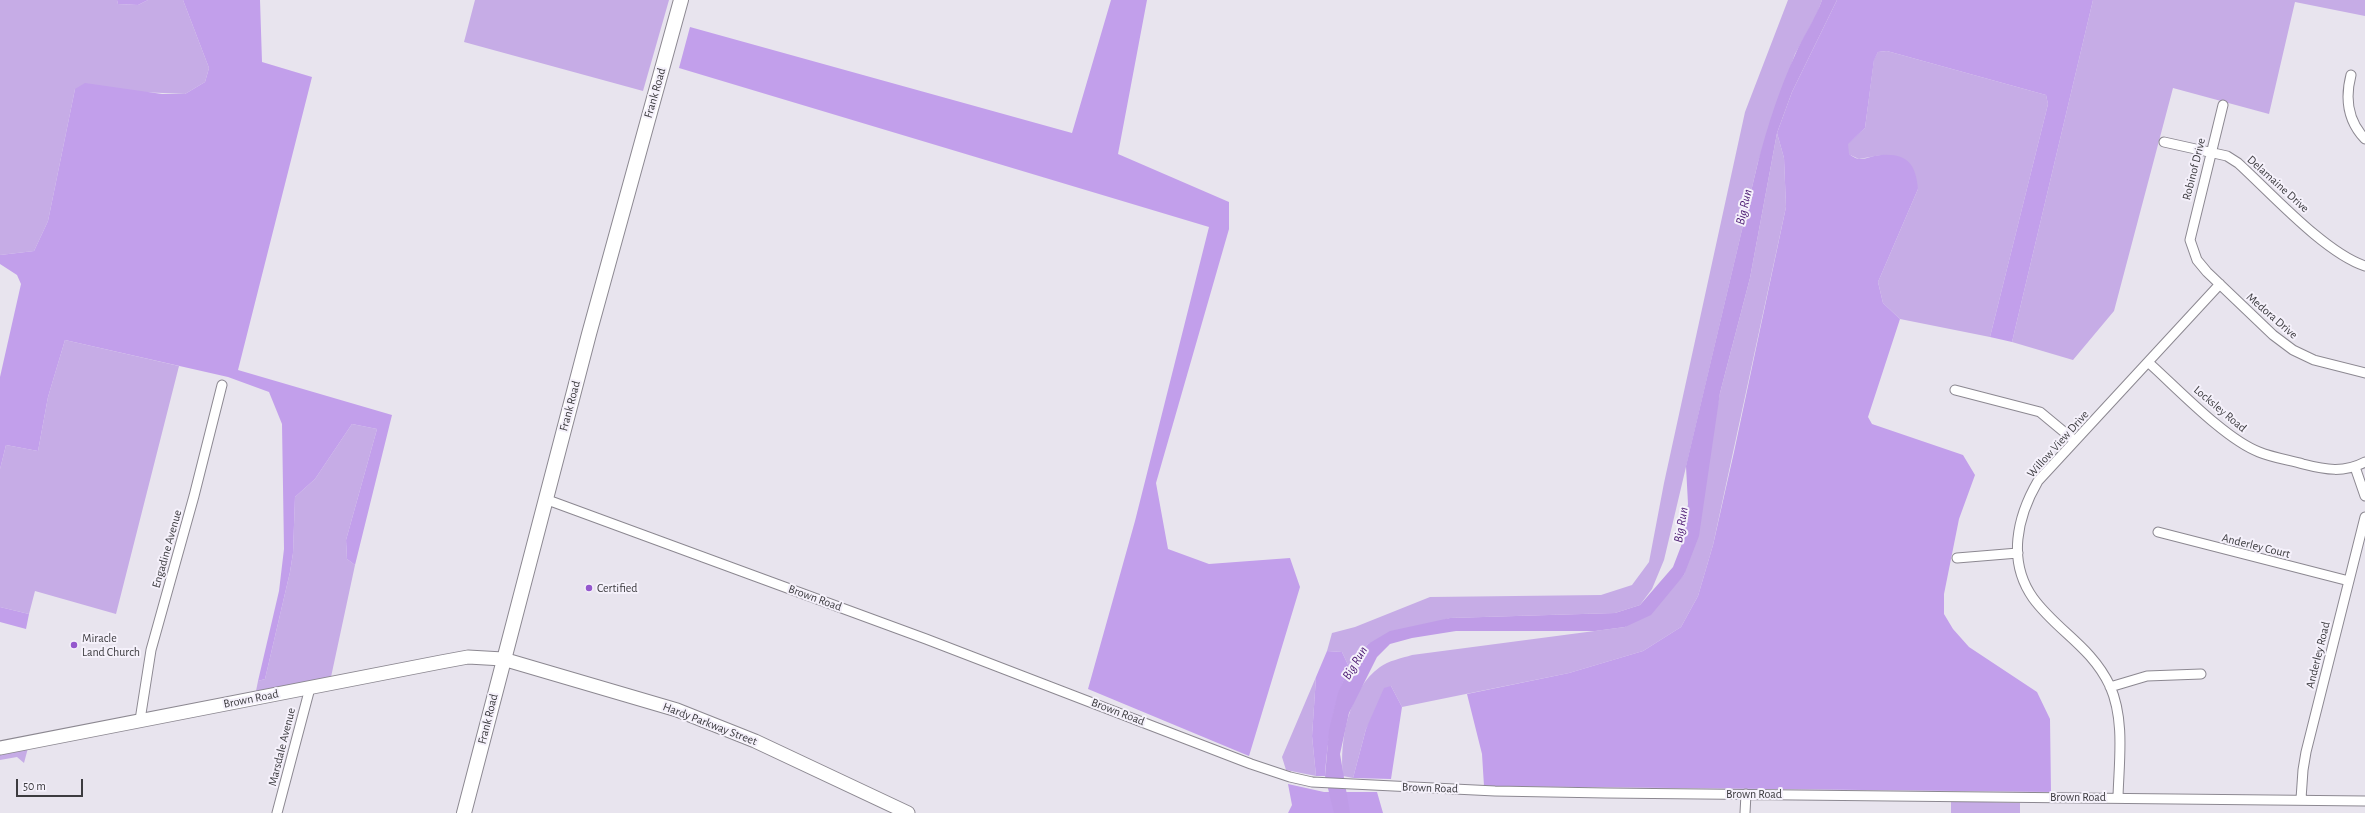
<!DOCTYPE html>
<html>
<head>
<meta charset="utf-8">
<style>
	body { margin:0 }
	#map { position:relative; width:2365px; height:813px; overflow:hidden; background:#e8e4ee; font-family:"Alegreya Sans",sans-serif }
	canvas { display:block }
	.scale { position:absolute; left:16px; top:779px; width:67px; height:18px; box-sizing:border-box; border:2px solid #3c3b3f; border-top:0; padding-left:5px; font-size:12px; line-height:14px; white-space:nowrap; color:#3c3b3f; -webkit-text-stroke:3px #f5f1fb; paint-order:stroke }
</style>
</head>
<body>
<div id="map">
<canvas width="2365" height="813"></canvas>
<div class="scale">50 m</div>
</div>
<script>
const g = document.querySelector('canvas').getContext('2d');
g.lineJoin = 'round';
function paint(path, color) {
  g.fillStyle = color;
  g.fill(path, 'evenodd');
}
function strokePath(path, color, width, dash) {
  g.strokeStyle = color;
  g.lineWidth = width;
  g.lineCap = dash ? 'butt' : 'round';
  g.setLineDash(dash || []);
  g.stroke(path);
}
function drawText(font, color, halo, rows, align = 'center') {
  g.font = font + ' "Alegreya Sans",sans-serif';
  g.lineWidth = 4;
  g.setLineDash([]);
  g.textBaseline = 'middle';
  g.strokeStyle = halo;
  g.fillStyle = color;
  for (const [text, x, y, turn = 0] of rows) {
    g.save();
    g.translate(x, y);
    g.rotate((+turn || 0) * Math.PI / 180);
    g.textAlign = isNaN(turn) ? turn : align;
    if (halo) g.strokeText(text, 0, 0);
    g.fillText(text, 0, 0);
    g.restore();
  }
}
paint(new Path2D(`
	M0 0H117L118 4 138 5 148 0H183L209 68 205 82 185 94 75 89 48 221 34 251 0 255Z
	M475 0H669L643 91 464 42Z
	M1788 0H1822L1816 16 1795 54 1758 162 1664 560 1652 589 1640 605 1615 613 1450 618 1368 644 1349 667 1342 652 1327 651 1332 633 1355 627 1430 597 1601 595 1632 585 1649 562 1664 483 1745 112Z
	M2093 0H2365V16L2295 2 2269 114 2173 88 2114 311 2073 360 2012 342Z
	M1887 51 2046 95 2048 104 1990 337 1900 319 1883 303 1878 282 1918 189 1881 155 1859 159 1848 154V143L1865 128 1874 59 1878 52Z
	M1777 133 1784 158 1786 207 1713 545 1698 596 1681 627 1643 651 1569 673 1402 707 1391 686 1366 729 1353 778 1343 776C1339 741 1349 689 1380 667 1388 661 1402 658 1412 655L1625 627 1684 575 1720 393 1750 278Z
	M65 340 179 366 116 614 35 591 29 614 0 607V469L6 445 38 451 48 397Z
	M352 424 377 429 346 540 347 559 355 565 331 677 256 691 258 681 265 679 290 572 293 553 295 497 315 479Z
	M1316 677 1312 736 1316 776 1286 770 1282 757Z
	M28 748 24 763 17 757 0 760V753Z
	M1951 801 2020 803V813H1951Z`), '#c6ace6');
paint(new Path2D(`
	M117 0H148L138 5 118 4Z
	M183 0H260L262 62 312 77 238 370 392 415 355 565 347 559 346 540 377 429 352 424 315 479 295 497 293 553 290 572 265 679 258 681 279 591 284 549 282 424 269 392 228 377 65 340 48 397 38 451 6 445 0 469V377L21 284 17 275 0 264V255L34 251 48 221 75 89 85 83 162 94H185L205 82 209 68Z
	M1111 0H1147L1118 154 1229 202V229L1156 483 1168 549 1209 564 1290 558 1300 587 1249 756 1088 689 1135 521 1209 227 679 68 690 27 1072 133Z
	M1837 0H2093L2012 342 1990 337 2048 104 2046 95 1887 51 1878 52 1874 60 1865 128 1848 144 1849 154C1852 156 1856 159 1860 159 1867 159 1874 155 1881 155 1908 153 1916 165 1918 189L1878 282 1883 303 1900 319 1868 417 1872 424 1963 455 1975 475 1959 519 1944 594V614L1953 629 1969 647 2037 692 2050 719 2051 792 1484 786 1482 754 1467 694 1569 673 1643 651 1681 627 1698 596 1713 545 1734 452 1786 207 1784 158 1777 133 1792 92Z
	M0 607 29 614 26 629 0 622Z
	M1327 651 1342 652 1349 667C1333 704 1328 736 1325 776H1316L1312 736 1316 677Z
	M1391 686 1402 707 1391 779 1353 778 1366 729 1384 688Z
	M1288 784 1324 792H1377L1383 813H1288L1292 805Z`), '#c29feb');
paint(new Path2D(`
	M1822 0H1837L1792 92 1777 133 1750 278 1720 393 1699 536 1684 575 1651 615 1625 627 1595 631H1456L1412 638 1390 644 1377 657 1349 713 1340 754 1350 813H1334L1325 776 1329 730 1338 693 1349 667 1368 644 1390 631 1450 618 1615 613 1640 605 1673 567 1683 541 1688 504 1686 466 1758 162C1768 125 1779 90 1795 55 1803 36 1815 20 1822 0Z`), '#bf9ce7');
const minor = new Path2D(`
	M2351 75C2345 98 2348 121 2365 139
	M2223 105 2190 240 2197 260 2207 272 2273 335 2293 350 2314 360 2365 373
	M2164 142 2227 156 2238 163C2271 193 2325 253 2365 266
	M2149 363C2177 388 2225 439 2259 452 2274 458 2289 460 2303 464 2326 470 2344 473 2365 462
	M1955 390 2040 412 2075 441
	M2355 467 2365 496
	M545 499 926 639 1251 764 1290 777 1312 782 1495 791 1606 793 2365 801
	M2158 532 2349 581
	M1957 558 2018 553
	M2110 687 2147 676 2201 674
	M140 720 151 650 194 496 222 385
	M2118 797C2119 761 2125 720 2110 686 2091 646 2057 631 2033 598 2007 561 2017 517 2038 481L2220 284
	M2301 799 2303 770 2306 752 2365 517
	M277 813 310 688
	M1745 813 1746 794`);
const secondary = new Path2D(`
	M0 748 441 662 468 657 503 659 677 710 755 741 908 813`);
const primary = new Path2D(`
	M464 813 589 334 681 0`);
strokePath(minor, '#8c8891', 11);
strokePath(secondary, '#8c8891', 15);
strokePath(primary, '#8c8891', 16);
strokePath(minor, '#fff', 9);
strokePath(secondary, '#fff', 13);
strokePath(primary, '#fff', 14);
for (const [x, y, r, color] of [
	[589,588,4,"#9457cd"],
	[74,645,4,"#9457cd"]
]) {
  const dot = new Path2D();
  dot.arc(x, y, r, 0, 2 * Math.PI);
  g.fillStyle = color;
  g.fill(dot);
  strokePath(dot, '#f5f1fb', 1.5);
}
drawText('12px', '#3c3b3f', '#f5f1fb', [
	["Frank Road",655,93,-74],
	["Robinof Drive",2194,169,-76],
	["Delamaine Drive",2278,184,42],
	["Medora Drive",2272,316,41],
	["Frank Road",570,406,-75],
	["Locksley Road",2220,409,40],
	["Willow View Drive",2058,444,-48],
	["Anderley Court",2256,546,14],
	["Engadine Avenue",167,549,-74],
	["Brown Road",815,598,20],
	["Anderley Road",2318,655,-76],
	["Brown Road",251,699,-11],
	["Brown Road",1118,712,21],
	["Frank Road",488,719,-76],
	["Hardy Parkway Street",710,724,21],
	["Marsdale Avenue",282,747,-76],
	["Brown Road",1430,788,2],
	["Brown Road",1754,794],
	["Brown Road",2078,797]
]);
drawText('12px', '#3c3b3f', '#f5f1fb', [
	["Certified",597,588],
	["Miracle",82,638],
	["Land Church",82,652]
], 'left');
drawText('italic 13px', '#4a1971', '#f5f1fb', [
	["Big Run",1744,207,-77],
	["Big Run",1681,525,-81],
	["Big Run",1355,663,-59]
]);
</script>
</body>
</html>
